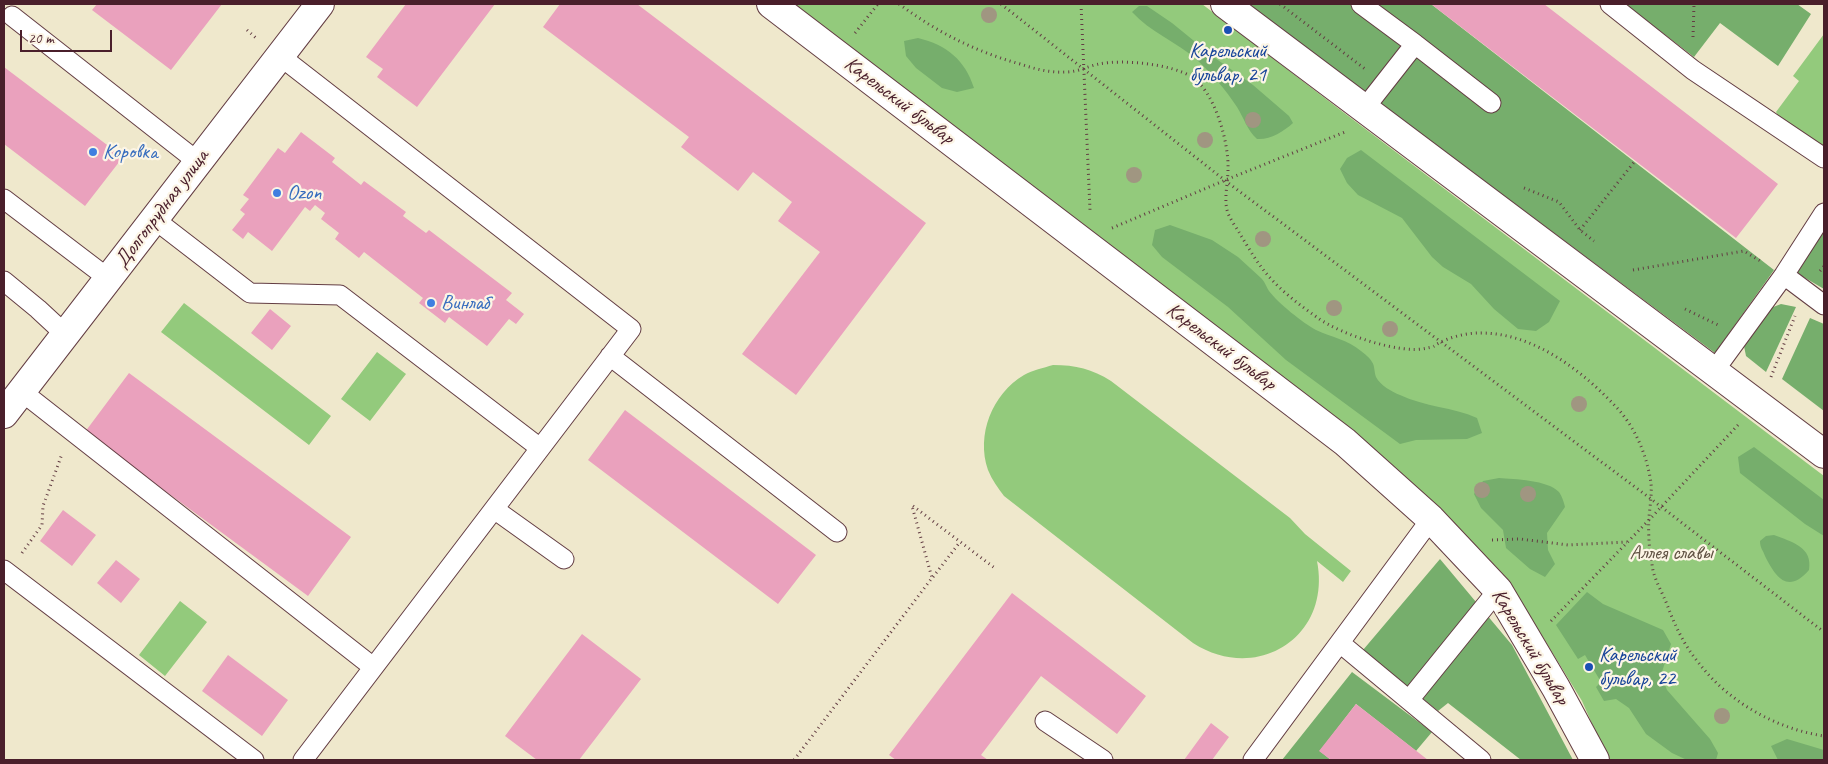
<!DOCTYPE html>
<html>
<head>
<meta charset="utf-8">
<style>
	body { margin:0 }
	#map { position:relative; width:1828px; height:764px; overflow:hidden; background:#efe8cc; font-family:Caveat,sans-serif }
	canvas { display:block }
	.frame { position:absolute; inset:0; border:5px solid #4a1f2b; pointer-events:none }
	.scale { position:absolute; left:20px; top:30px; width:92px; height:22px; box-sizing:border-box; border:2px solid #4a1f2b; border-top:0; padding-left:6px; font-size:15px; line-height:18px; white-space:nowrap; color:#4a1f2b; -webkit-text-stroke:4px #fcf5e5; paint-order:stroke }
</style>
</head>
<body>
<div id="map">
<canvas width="1828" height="764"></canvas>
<div class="frame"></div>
<div class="scale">20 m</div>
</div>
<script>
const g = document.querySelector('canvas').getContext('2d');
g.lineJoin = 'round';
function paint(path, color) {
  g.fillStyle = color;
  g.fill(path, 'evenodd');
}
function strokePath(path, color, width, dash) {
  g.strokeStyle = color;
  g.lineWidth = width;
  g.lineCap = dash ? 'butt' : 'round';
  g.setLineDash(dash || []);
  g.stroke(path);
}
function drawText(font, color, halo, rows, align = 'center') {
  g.font = font + ' Caveat,sans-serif';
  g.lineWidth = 4.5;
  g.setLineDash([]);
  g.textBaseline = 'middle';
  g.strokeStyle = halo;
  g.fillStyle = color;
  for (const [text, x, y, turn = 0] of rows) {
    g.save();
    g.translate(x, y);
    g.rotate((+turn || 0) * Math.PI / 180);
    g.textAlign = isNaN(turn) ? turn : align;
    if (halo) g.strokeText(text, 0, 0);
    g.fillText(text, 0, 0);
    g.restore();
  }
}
paint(new Path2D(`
	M792 4H1202L1343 112 1824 476V760H1608L1582 701 1522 603 1437 506 1340 421Z
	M1824 34V146L1781 120 1776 112 1799 81 1793 76Z
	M184 303 331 416 309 445 161 332Z
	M377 352 406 374 370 421 341 399Z
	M1053 365C1076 365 1092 369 1111 381L1290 518 1305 534 1351 571 1343 582 1317 561C1332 637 1257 684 1193 643L1004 496C998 488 992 480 988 470 976 435 992 394 1024 375 1033 370 1043 368 1053 365Z
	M180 601 207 622 165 676 139 655Z`), '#93ca7c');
paint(new Path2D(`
	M1247 4H1431L1774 270 1715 353Z
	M1625 4H1797L1811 14 1778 66 1720 23 1694 57Z
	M1139 6H1147L1172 23 1215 58 1253 85 1289 116 1293 123C1283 132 1270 140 1257 139 1247 130 1244 118 1237 107 1226 90 1211 73 1197 60 1177 42 1150 32 1132 12Z
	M918 38C947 45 965 60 974 88L957 92 942 88 916 68 906 56 904 41Z
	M1361 150 1560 301 1549 322 1536 331 1518 329 1494 309 1471 284 1443 267 1432 257 1402 218 1358 195 1347 183 1340 169 1347 158Z
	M1170 225 1212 240 1238 257 1261 278C1265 282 1266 286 1269 291 1278 303 1303 323 1316 330 1331 337 1348 340 1361 351 1365 354 1370 358 1372 362 1375 366 1374 372 1376 377 1380 385 1392 392 1400 395 1425 407 1453 407 1477 418L1482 433 1467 439 1416 440 1400 444 1286 360 1228 307 1162 257 1152 245 1155 230Z
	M1824 227V289L1795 272Z
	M1781 304 1796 307 1766 372 1746 356 1744 346 1768 309Z
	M1810 318 1824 324V411L1782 379Z
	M1754 447 1824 500V536L1805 524 1740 473 1738 457Z
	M1499 478C1514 479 1548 480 1559 492 1562 496 1564 503 1565 507L1547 533 1548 550 1555 564 1545 577 1530 569 1506 548 1503 530 1481 508 1474 494 1483 481Z
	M1774 535C1792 542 1813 547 1809 570 1788 594 1776 578 1765 556 1763 550 1760 548 1760 541L1766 536Z
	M1440 559 1512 645 1573 760H1521L1448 703 1438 711 1363 650Z
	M1587 592 1603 604 1663 630 1671 644 1661 675 1667 690 1710 739 1718 753 1716 760H1687L1672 753 1646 734 1629 708 1616 699 1604 701 1596 687 1601 682 1585 655 1578 659 1556 625Z
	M1352 672 1432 732 1416 751 1356 704 1320 751 1331 760H1282Z
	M1787 739 1824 750V760H1778L1771 746Z`), '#76ae6c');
paint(new Path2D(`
	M97 4H222L171 70 92 10Z
	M406 4H495L417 107 377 77 383 69 366 57Z
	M560 4H637L926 223 796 395 742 354 820 252 778 221 792 202 753 172 738 191 681 147 689 137 543 27Z
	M1431 4H1544L1778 184 1736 238Z
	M4 67 123 157 85 206 4 144Z
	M301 132 335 158 332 162 361 185 364 181 406 212 403 216 426 233 429 230 512 293 506 300 524 314 516 324 509 319 487 346 449 317 445 323 419 303 423 298 364 252 359 258 335 239 339 233 321 219 325 213 315 205 310 211 305 207 272 251 248 232 243 239 232 230 245 214 240 210 249 199 243 195 278 148 285 153Z
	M270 309 291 326 272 350 251 333Z
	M129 373 351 537 308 596 85 432Z
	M625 410 816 555 778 604 588 460Z
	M63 510 96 535 72 566 40 541Z
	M116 560 140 579 121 603 97 583Z
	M1012 593 1146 696 1117 734 1041 676 981 755 988 760H896L889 755Z
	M582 634 641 679 579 760H537L505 736Z
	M228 655 288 700 262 736 202 691Z
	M1356 704 1387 728 1428 760H1331L1319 751Z
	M1211 723 1229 737 1212 760H1184Z`), '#eaa1bd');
const service = new Path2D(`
	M1361 4 1415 44 1364 109
	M1610 4 1693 70 1824 158
	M12 16 198 162
	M1415 44 1491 103
	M280 56 631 329 303 760
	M4 199 109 279
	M154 219 250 293 340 295 540 448
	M1784 275 1824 305
	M4 281 38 309 66 335
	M610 356 837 532
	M1714 371 1784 275 1824 213
	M21 391 373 667
	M494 509 564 559
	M4 570 254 760
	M1340 643 1481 760
	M1409 700 1498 590
	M1045 721 1103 760
	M1253 760 1431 519`);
const minor = new Path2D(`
	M771 4 1345 442 1431 519 1498 590 1556 688 1595 760
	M1225 4 1824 454`);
const tertiary = new Path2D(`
	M4 414 320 4`);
strokePath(service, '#633d43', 21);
strokePath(minor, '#633d43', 30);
strokePath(tertiary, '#633d43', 30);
strokePath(new Path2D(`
	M899 4C937 32 974 51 1020 64 1035 69 1050 73 1066 72 1078 72 1088 66 1099 64 1123 59 1171 64 1192 77 1215 92 1229 143 1228 169 1228 183 1224 197 1227 210 1229 218 1236 227 1240 234 1247 245 1254 258 1262 268 1277 288 1298 304 1318 318 1340 334 1401 355 1427 348 1437 346 1431 347 1439 343 1450 337 1466 333 1479 333 1533 332 1583 371 1618 409 1636 429 1647 456 1651 483 1652 494 1650 506 1649 517 1648 532 1649 549 1652 564 1653 577 1661 590 1666 602 1674 623 1683 644 1698 662 1727 701 1776 729 1824 736
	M1001 4 1227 182 1651 499 1824 632
	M1081 4 1090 210
	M1280 4 1365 69
	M247 30 256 38
	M855 33 878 4
	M1693 37 1694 4
	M1524 188 1559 202 1580 230 1594 241
	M1112 228 1228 179 1345 132
	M1580 230 1635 161
	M1633 270 1744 251 1762 262
	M1820 271 1824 266
	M1685 309 1718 325
	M1771 377 1795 316
	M913 506 996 569
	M1492 540 1520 539 1568 545 1627 542
	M22 553 42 525 43 506 62 454
	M933 577 960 542
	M1551 621 1649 520 1738 425
	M794 760 932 578 912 506`), '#633d43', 3, [1, 4]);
strokePath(service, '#fff', 19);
strokePath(minor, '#fff', 28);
strokePath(tertiary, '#fff', 28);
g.fillStyle = '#a09681';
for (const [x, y] of [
	[989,15],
	[1253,120],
	[1205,140],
	[1134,175],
	[1263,239],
	[1334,308],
	[1390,329],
	[1579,404],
	[1482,490],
	[1528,494],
	[1722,716]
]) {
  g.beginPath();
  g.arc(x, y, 8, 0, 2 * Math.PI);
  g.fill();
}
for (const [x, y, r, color] of [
	[1228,30,5,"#1a4fb4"],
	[93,152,5,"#3f7fe0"],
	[277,193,5,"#3f7fe0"],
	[431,303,5,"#3f7fe0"],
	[1589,667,5,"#1a4fb4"]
]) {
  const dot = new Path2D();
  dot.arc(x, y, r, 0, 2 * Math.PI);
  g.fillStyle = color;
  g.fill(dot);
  strokePath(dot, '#fcf5e5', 2);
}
drawText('21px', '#164399', '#fcf5e5', [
	["Карельский",1228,51],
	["бульвар, 21",1228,75],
	["Карельский",1599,655,"left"],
	["бульвар, 22",1599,679,"left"]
]);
drawText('21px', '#4a1f2b', '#fcf5e5', [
	["Карельский бульвар",899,101,37],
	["Долгопрудная улица",162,209,-53],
	["Карельский бульвар",1221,347,37],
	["Карельский бульвар",1530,647,59]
]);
drawText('21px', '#366cbe', '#fcf5e5', [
	["Коровка",103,152],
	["Ozon",287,193],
	["Винлаб",441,303]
], 'left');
drawText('21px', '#605243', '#fcf5e5', [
	["Аллея славы",1671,553]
]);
</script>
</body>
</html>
